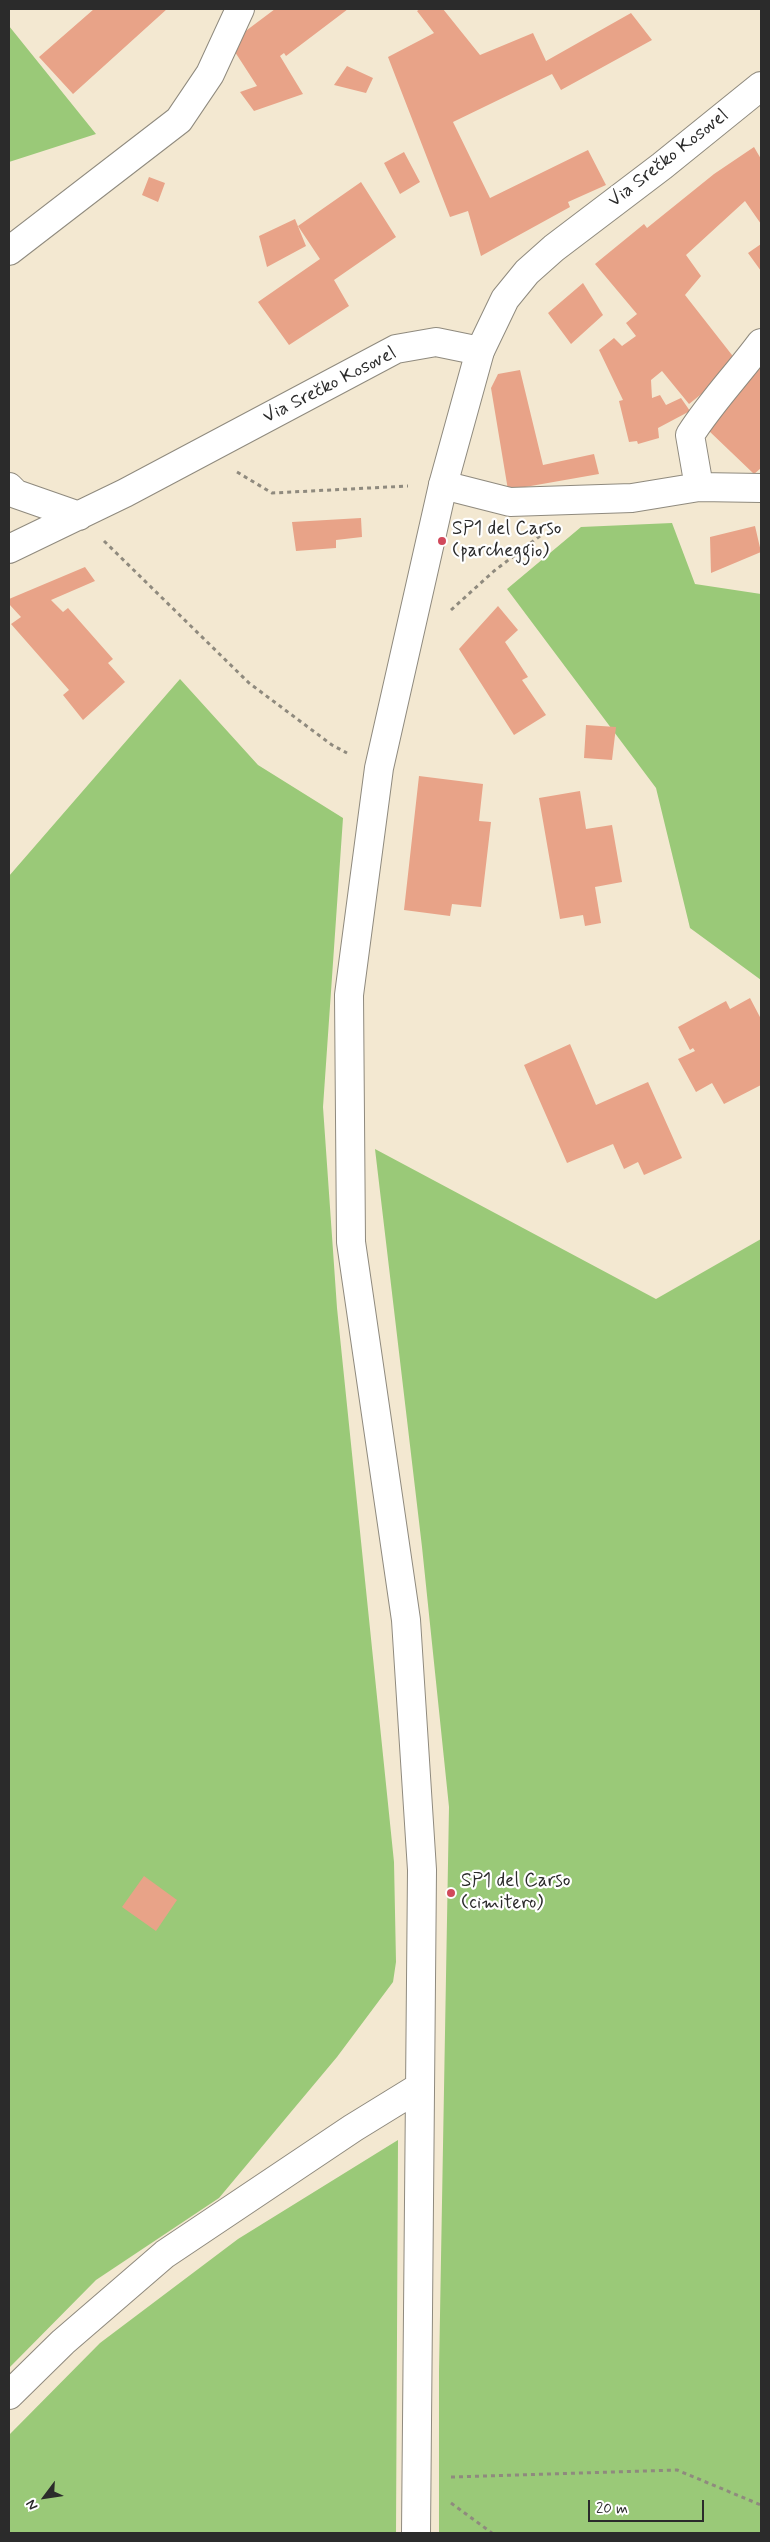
<!DOCTYPE html>
<html>
<head>
<meta charset="utf-8">
<style>
	body { margin:0 }
	#map { position:relative; width:770px; height:2542px; overflow:hidden; background:#f3e8d1; font-family:Mynerve,sans-serif }
	canvas { display:block }
	.frame { position:absolute; inset:0; border:10px solid #2b2b2b; pointer-events:none }
	.north { position:absolute; left:20px; top:2472px; width:50px; height:50px; -webkit-text-stroke:4px #fff; paint-order:stroke; rotate:239deg; font-size:14px; font-weight:700; line-height:20px; text-align:center; color:#2b2b2b }
	.north::after { content:''; display:block; margin:auto; width:18px; height:22px; background:#2b2b2b; clip-path:polygon(50% 0,100% 100%,50% 72%,0 100%) }
	.scale { position:absolute; left:588px; top:2500px; width:116px; height:22px; box-sizing:border-box; border:2px solid #2b2b2b; border-top:0; padding-left:6px; font-size:15px; line-height:18px; white-space:nowrap; color:#2b2b2b; -webkit-text-stroke:4px #fff; paint-order:stroke }
</style>
</head>
<body>
<div id="map">
<canvas width="770" height="2542"></canvas>
<div class="frame"></div>
<div class="north">N</div>
<div class="scale">20 m</div>
</div>
<script>
const g = document.querySelector('canvas').getContext('2d');
g.lineJoin = 'round';
function paint(path, color) {
  g.fillStyle = color;
  g.fill(path, 'evenodd');
}
function strokePath(path, color, width, dash) {
  g.strokeStyle = color;
  g.lineWidth = width;
  g.lineCap = dash ? 'butt' : 'round';
  g.setLineDash(dash || []);
  g.stroke(path);
}
function drawText(font, color, halo, rows, align = 'center') {
  g.font = font + ' Mynerve,sans-serif';
  g.lineWidth = 4.5;
  g.setLineDash([]);
  g.textBaseline = 'middle';
  g.strokeStyle = halo;
  g.fillStyle = color;
  for (const [text, x, y, turn = 0] of rows) {
    g.save();
    g.translate(x, y);
    g.rotate((+turn || 0) * Math.PI / 180);
    g.textAlign = isNaN(turn) ? turn : align;
    if (halo) g.strokeText(text, 0, 0);
    g.fillText(text, 0, 0);
    g.restore();
  }
}
paint(new Path2D(`
	M9 26 96 134 9 162Z
	M672 523 695 584 761 594V980L690 928 656 788 507 589 581 527Z
	M180 679 258 765 343 818 323 1107 337 1308 394 1862 396 1962 393 1982 337 2057 219 2198 96 2280 9 2368V876Z
	M375 1149 656 1299 761 1239V2533H439V2371L449 1807 422 1547Z
	M398 2140 396 2533H9V2435L100 2343 238 2239Z`), '#9ac978');
paint(new Path2D(`
	M94 9H167L73 94 39 57Z
	M275 9H348L286 56 284 53 280 56 303 94 254 111 240 92 257 86 235 52 239 36Z
	M420 9H443L480 55 533 33 546 61 631 13 652 40 561 90 552 74 453 122 490 198 588 150 606 185 568 202 570 207 481 256 468 211 450 217 388 57 434 33 417 11Z
	M347 66 373 78 366 93 334 85Z
	M754 147 761 159V224L745 201 686 255 701 276 685 295 739 364 689 404 662 371 651 380 652 398 660 395 666 405 681 398 690 411 658 428 659 438 638 444 637 441 629 442 619 401 623 400 599 350 614 338 622 346 636 336 626 323 637 314 595 264 644 224 647 228 714 174Z
	M404 152 420 182 400 194 384 163Z
	M149 177 165 183 158 202 142 195Z
	M361 182 396 237 334 280 349 306 289 345 258 302 320 259 298 226Z
	M295 219 306 246 267 267 259 236Z
	M761 244V271L748 253Z
	M583 283 603 315 571 344 548 313Z
	M761 355V468L754 474 708 430Z
	M520 370 543 465 594 454 599 474 508 490 491 388 498 374Z
	M361 518 362 537 336 540V548L296 551 292 522Z
	M755 526 761 552 711 573 710 537Z
	M85 567 95 581 51 600 63 612 68 608 113 659 108 663 125 682 83 720 63 695 69 690 11 624 21 617 9 604V599Z
	M498 606 518 630 505 642 528 677 522 680 546 715 514 735 459 649Z
	M586 725 616 727 612 760 584 758Z
	M419 776 483 784 479 821 491 822 481 907 452 904 450 916 404 910Z
	M580 791 586 829 612 825 622 882 595 887 601 923 585 926 583 915 560 919 539 798Z
	M750 998 761 1019V1085L724 1104 712 1083 696 1092 678 1059 695 1051 693 1048 690 1050 678 1027 726 1001 730 1009Z
	M570 1044 596 1105 648 1082 682 1158 644 1175 638 1162 624 1169 613 1144 567 1163 524 1065Z
	M144 1876 177 1900 156 1931 122 1907Z`), '#e8a388');
const street = new Path2D(`
	M9 251 179 120 210 74 240 9
	M443 485 510 502 632 498 699 487 761 488
	M9 487 16 494 79 516
	M699 487 690 435C711 402 738 374 761 343
	M9 549 125 493 396 349 436 342 480 351`);
const secondary = new Path2D(`
	M9 2395 63 2342 165 2254 353 2128 418 2088
	M416 2533 422 1870 406 1620 351 1242 349 995 379 768 443 485 480 351 505 299 527 272 554 248 662 166 761 86`);
strokePath(street, '#8f8a7e', 30);
strokePath(secondary, '#8f8a7e', 30);
strokePath(new Path2D(`
	M237 472 272 493 408 486
	M104 541 249 683 332 745 347 753
	M451 610 494 571 540 536
	M451 2477 677 2470 761 2505
	M451 2503 492 2533`), '#8f8a7e', 3, [4, 4]);
strokePath(street, '#fff', 28);
strokePath(secondary, '#fff', 28);
for (const [x, y, r, color] of [
	[442,541,5,"#d1495b"],
	[451,1893,5,"#d1495b"]
]) {
  const dot = new Path2D();
  dot.arc(x, y, r, 0, 2 * Math.PI);
  g.fillStyle = color;
  g.fill(dot);
  strokePath(dot, '#fff', 2);
}
drawText('19px', '#2b2b2b', '#fff', [
	["Via Srečko Kosovel",669,159,-38],
	["Via Srečko Kosovel",330,386,-27]
]);
drawText('19px', '#2b2b2b', '#fff', [
	["SP1 del Carso",452,530],
	["(parcheggio)",452,552],
	["SP1 del Carso",461,1882],
	["(cimitero)",461,1904]
], 'left');
</script>
</body>
</html>
